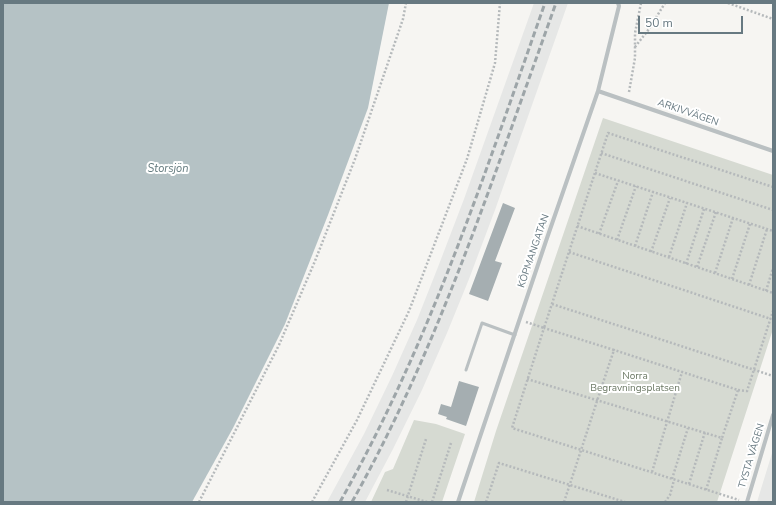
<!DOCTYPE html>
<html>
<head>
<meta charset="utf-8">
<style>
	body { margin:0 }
	#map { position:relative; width:776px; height:505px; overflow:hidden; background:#f6f5f2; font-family:"Nunito Sans",sans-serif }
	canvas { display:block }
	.frame { position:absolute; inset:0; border:4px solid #677981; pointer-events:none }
	.scale { position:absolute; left:638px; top:16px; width:105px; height:18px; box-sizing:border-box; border:2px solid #677981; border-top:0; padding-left:5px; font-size:12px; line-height:14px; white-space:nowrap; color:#677981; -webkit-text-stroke:3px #fff; paint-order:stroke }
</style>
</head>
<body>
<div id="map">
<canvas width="776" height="505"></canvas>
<div class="frame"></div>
<div class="scale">50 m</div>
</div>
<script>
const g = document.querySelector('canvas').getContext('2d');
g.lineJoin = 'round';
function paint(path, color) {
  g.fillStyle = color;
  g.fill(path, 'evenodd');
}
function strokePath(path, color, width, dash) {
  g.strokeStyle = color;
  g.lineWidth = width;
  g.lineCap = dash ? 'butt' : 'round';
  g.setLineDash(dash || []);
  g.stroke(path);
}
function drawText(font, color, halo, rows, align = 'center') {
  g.font = font + ' "Nunito Sans",sans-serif';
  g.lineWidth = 4;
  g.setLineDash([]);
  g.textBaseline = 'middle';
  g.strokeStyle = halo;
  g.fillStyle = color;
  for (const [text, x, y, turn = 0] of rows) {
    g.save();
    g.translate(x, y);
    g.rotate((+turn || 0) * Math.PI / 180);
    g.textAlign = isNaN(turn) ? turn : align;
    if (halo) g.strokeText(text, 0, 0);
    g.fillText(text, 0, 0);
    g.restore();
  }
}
paint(new Path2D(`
	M534 3H568L495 210 469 279 447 333 422 390 393 449 365 502H327L364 434 392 376 417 320 438 267 464 199Z
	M773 450V502H757Z`), '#e6e7e6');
paint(new Path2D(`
	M603 118 773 175V329L717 502H474L496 431Z
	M414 420 436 424 465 434 442 502H371L385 472 393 469Z`), '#d6dad2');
paint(new Path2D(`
	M3 3H389L368 108 328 215 285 324 233 428 192 502H3Z`), '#b5c2c5');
paint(new Path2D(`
	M503 203 515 208 495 261 502 263 488 301 469 294Z
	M459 381 479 387 466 426 446 419 447 417 438 414 441 404 451 407Z`), '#a5aeb1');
strokePath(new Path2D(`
	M728 3 773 19
	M635 47 649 29 665 3
	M629 92 635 58V33L641 3
	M601 153 773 210
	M595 173 773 231
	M577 226 773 293
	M599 234 618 181
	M617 240 636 186
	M635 246 653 192
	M569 252 771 319
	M651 252 670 198
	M669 257 687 203
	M686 264 704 209
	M697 267 716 212
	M715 273 733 218
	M732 279 750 224
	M749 285 767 229
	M766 291 773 268
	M552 304 773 376
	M526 322 544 328 608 133 773 187
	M527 379 722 438 738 390 614 350
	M738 390 747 391 773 311
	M652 472 682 372
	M672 479 688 428
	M689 484 705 432
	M387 490 427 502
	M706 490 722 438
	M199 502 279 345 315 261 355 159 403 19 406 3
	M312 502 357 420 409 311 467 159 495 63 500 3
	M406 502 426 439
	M432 502 451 443
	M486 502 499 463 625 502
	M564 502C581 451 597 400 614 350L544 328 512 428C588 452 663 476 739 500
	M665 502 670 495 674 480`), '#b5b9bb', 2.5, [2, 2]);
strokePath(new Path2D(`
	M466 370 482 323 515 335`), '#bac0c2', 3);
strokePath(new Path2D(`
	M598 91 773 151
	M458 502 546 241 598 91 619 6 618 3
	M747 502 773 415`), '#bac0c2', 4);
strokePath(new Path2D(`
	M340 502C429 345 485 173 545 3
	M352 502C411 397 455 284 496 171 516 115 536 59 556 3`), '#9da5a8', 3, [6, 3]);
drawText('10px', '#677981', '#fff', [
	["ARKIVVÄGEN",688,113,19],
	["KÖPMANGATAN",534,251,-71],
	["TYSTA VÄGEN",752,456,-73]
]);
drawText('10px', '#6c7965', '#fff', [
	["Norra",635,377],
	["Begravningsplatsen",635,389]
]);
drawText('italic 11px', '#637a7e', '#fff', [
	["Storsjön",168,169]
]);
</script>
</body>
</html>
